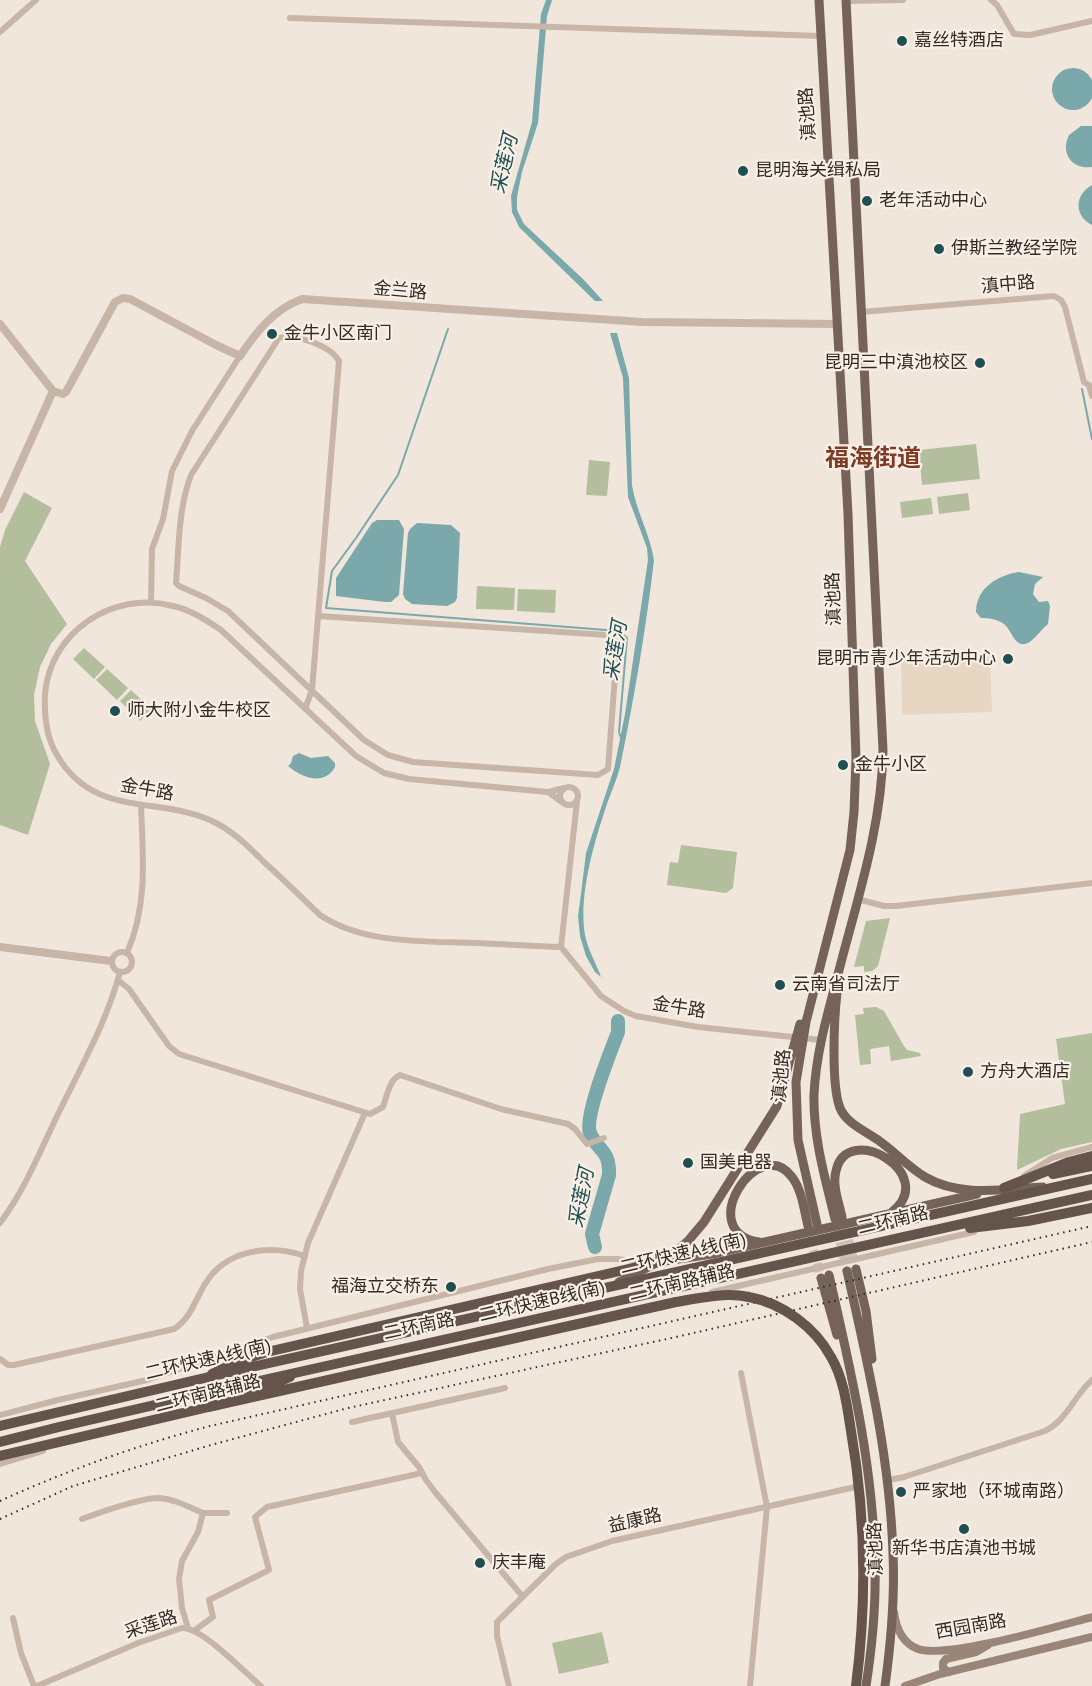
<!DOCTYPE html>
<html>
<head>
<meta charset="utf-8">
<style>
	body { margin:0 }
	canvas { display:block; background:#f0e6db }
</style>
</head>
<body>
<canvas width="1092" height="1686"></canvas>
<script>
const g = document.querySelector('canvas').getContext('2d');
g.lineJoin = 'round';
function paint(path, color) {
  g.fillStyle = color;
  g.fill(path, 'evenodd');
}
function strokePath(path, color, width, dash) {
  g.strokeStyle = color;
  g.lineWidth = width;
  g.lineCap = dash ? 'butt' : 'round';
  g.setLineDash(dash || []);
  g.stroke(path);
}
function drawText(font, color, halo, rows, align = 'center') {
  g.font = font + ' "PT Sans","Noto Sans SC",sans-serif';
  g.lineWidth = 4.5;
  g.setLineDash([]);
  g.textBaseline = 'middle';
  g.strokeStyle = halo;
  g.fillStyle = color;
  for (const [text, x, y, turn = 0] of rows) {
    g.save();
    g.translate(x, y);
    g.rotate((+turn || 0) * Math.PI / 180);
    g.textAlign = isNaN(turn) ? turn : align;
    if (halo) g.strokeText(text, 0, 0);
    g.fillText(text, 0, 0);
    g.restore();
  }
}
paint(new Path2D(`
	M976 444 980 479 922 485 919 450Z
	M589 460 610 462 607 496 586 495Z
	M24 492 52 508 25 561 67 624 51 644 40 667 34 695 35 721 50 764 28 835 0 825V547L5 530Z
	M968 493 970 510 939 514 937 497Z
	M931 498 933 514 902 518 900 502Z
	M477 586 515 588 514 610 476 609Z
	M518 589 556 590 555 613 517 611Z
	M84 648 105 667 94 679 73 659Z
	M107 669 128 688 117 700 96 680Z
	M131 690 151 709 140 721 120 701Z
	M681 845 737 852 733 888 726 893 667 885 670 862 678 863Z
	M890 918 878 966 872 971 864 972V966L854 967 866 921Z
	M876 1007 884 1011 904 1046 907 1050 920 1053 921 1056 891 1061 889 1046 870 1049 871 1064 860 1065 855 1015 864 1014 863 1008Z
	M1092 1033V1142L1061 1149 1017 1170 1020 1114 1065 1104 1056 1039Z
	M602 1632 609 1663 559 1674 552 1643Z`), '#b2be9c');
paint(new Path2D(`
	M990 656 992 712 902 715 901 659Z`), '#e7d7c2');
paint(new Path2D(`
	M546 0H552L547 16 538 123 522 172 517 197V210L524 224 584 280 603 301H595L519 227 512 212 511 196 532 122 541 14Z
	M1052 89a21 21 0 1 1 42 0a21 21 0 1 1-42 0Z
	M1081 126H1092V167C1072 170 1060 153 1069 135Z
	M1092 185V225C1074 216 1074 195 1092 185Z
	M610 333H617L629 378 632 485C636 511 650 534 654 560 646 629 634 699 620 767 617 779 612 790 608 801 595 839 578 895 585 935 588 950 596 963 601 977L595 972 586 956 580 936 578 916 581 894 586 853 614 769 625 714 648 560 647 548 628 497 623 378Z
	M377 520H399L404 529 399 595 391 602H385L336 596V578L372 523Z
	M417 523 451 525 460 533 457 598 455 602 447 606 412 604 405 599 403 594 408 533 410 529Z
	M1019 572 1043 577 1035 584 1033 594 1039 602 1048 601 1050 606 1048 624C1042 629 1037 636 1031 641 1015 652 1013 631 1004 624 997 619 989 618 981 618L976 612C976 588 998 575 1019 572Z
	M299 753 311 758 328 756 335 763V767C324 787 301 777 288 766L291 763 293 756Z`), '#7ba8ab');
strokePath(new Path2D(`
	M448 329 398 475 356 538 332 571 326 608 619 631 627 638 619 732 621 738
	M1082 389 1092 439`), '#7ba8ab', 2);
strokePath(new Path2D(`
	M595 1247 592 1234 609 1175C610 1149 598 1152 590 1133 584 1116 611 1051 618 1032V1021`), '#7ba8ab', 14);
strokePath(new Path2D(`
	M845 1227 856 1269
	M837 1229 847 1271
	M810 1237 821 1278`), '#cac1b7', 9, [9, 4.5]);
strokePath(new Path2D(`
	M991 0 997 5 1014 34 1030 35 1092 21
	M846 1 903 0
	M290 18 820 36
	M0 32 36 0
	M861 312 1054 296 1061 300 1065 307 1084 382 1092 387
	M1089 386 1092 396
	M151 602 152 549 163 519 172 471 192 431 240 356
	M305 709 312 690 339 361C330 345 296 334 279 338L191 475C178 509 179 547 176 583L179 586 206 598 228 611 364 740 388 755 413 762 598 775 608 769 617 649 615 641 607 635 318 616
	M560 796a9 9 0 1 1 18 0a9 9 0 1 1-18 0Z
	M548 792 409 779 384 773 356 756 221 630C206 620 191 610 173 606 113 590 50 632 45 694 44 715 46 737 57 755 95 821 163 794 218 824 236 834 250 848 264 862 283 879 301 897 320 915 363 944 423 941 473 943 502 944 532 946 561 947
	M577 801 561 947 601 996 624 1011 636 1016 698 1027 821 1040
	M562 802 548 792 564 788
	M857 899 884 906H896L1092 883
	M112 962a10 10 0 1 1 20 0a10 10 0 1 1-20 0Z
	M127 953C148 905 143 857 141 806
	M118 980 129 989 169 1046 179 1054 370 1114 383 1107C387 1096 389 1080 400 1075L501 1109 568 1124 575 1129 587 1144 604 1138
	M1024 1176 1052 1158 1092 1147
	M0 1223C25 1190 41 1149 59 1112 81 1067 107 1021 120 972
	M712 1292 974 1232
	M307 1328 300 1289 301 1271 308 1243 365 1113
	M0 1359 8 1365H14L174 1329C191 1318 195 1300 205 1284 226 1249 270 1244 305 1256
	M741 1373 767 1507 750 1686
	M392 1413 398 1442 419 1467 426 1480 435 1492 523 1597
	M0 1415 58 1400 147 1380 273 1337 548 1269 598 1259H617L644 1262
	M352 1422 505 1388
	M0 1464 43 1451
	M888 1480 904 1477 1045 1431C1067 1420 1074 1396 1092 1380
	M203 1513H227
	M82 1519C101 1512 139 1498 159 1498 175 1499 189 1507 203 1513L198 1532 182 1561 179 1579 182 1608 188 1628
	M13 1618 21 1653 34 1686
	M195 1630 213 1617 209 1600 269 1570 255 1517 267 1507 422 1473
	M37 1686 138 1643 182 1628C202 1627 244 1672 261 1686
	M509 1686 497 1636V1622L556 1564 566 1557 612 1541 860 1486`), '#c7b6a7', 6);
strokePath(new Path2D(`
	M0 324 53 391
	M53 391 63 394 66 392 115 302 123 298 130 299 216 345 240 356C257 331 273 310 302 299L642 322 837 324
	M0 509 53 391
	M0 947 111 961`), '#c7b6a7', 8);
strokePath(new Path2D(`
	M894 1612C896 1628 902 1643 918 1649 947 1659 1058 1626 1092 1617
	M949 1672 943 1668V1663L946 1659 976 1652 988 1645
	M905 1686 940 1674 1092 1637`), '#9a8579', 8);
strokePath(new Path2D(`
	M837 993C834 1019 831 1085 840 1108 846 1123 865 1131 878 1140 894 1151 908 1167 925 1177 961 1198 1004 1189 1043 1187
	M842 1217C839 1203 832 1185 836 1171 847 1120 940 1174 892 1212
	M835 1219C825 1178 813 1137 814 1094 816 1055 826 1019 836 982 855 906 882 829 883 750L846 0
	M817 1224 798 1140 796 1082 806 1022 850 850 854 812 856 759 848 514 819 0
	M759 1242C693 1232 759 1132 792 1177 802 1190 804 1210 808 1226
	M665 1261 712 1254 977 1194
	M856 1269 866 1311 872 1359
	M847 1271C868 1364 890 1458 893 1554 895 1598 891 1642 885 1686
	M829 1275C851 1371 874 1468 875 1568 876 1607 872 1647 866 1686
	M821 1278 837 1335
	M619 1282 672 1255 688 1241 704 1222 777 1106 800 1024`), '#756359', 9);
strokePath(new Path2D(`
	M1053 1174 1092 1166
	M1004 1188 1069 1162 1092 1156
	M212 1374 239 1361 267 1352 659 1262
	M249 1395 290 1377
	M0 1456 217 1405`), '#64544c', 10);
strokePath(new Path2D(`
	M0 1501C68 1470 138 1445 210 1426L1092 1226
	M0 1519 73 1486 211 1445 348 1408 676 1337 1092 1242`), '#342b27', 2, [1.5, 4.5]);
strokePath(new Path2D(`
	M970 1228 1028 1221 1092 1208
	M208 1407 676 1302C699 1298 725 1292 749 1297 782 1303 815 1327 831 1357 844 1379 847 1406 851 1431 866 1517 867 1600 856 1686
	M0 1426 256 1366 1092 1179
	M0 1442 59 1427 259 1381 1092 1195`), '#64544c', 10);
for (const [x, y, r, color] of [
	[902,41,6,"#204f53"],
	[743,171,6,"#204f53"],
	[867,201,6,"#204f53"],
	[939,249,6,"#204f53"],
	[272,334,6,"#204f53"],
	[980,363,6,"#204f53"],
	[1008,659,6,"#204f53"],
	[115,711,6,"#204f53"],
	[843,765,6,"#204f53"],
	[780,985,6,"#204f53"],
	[968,1072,6,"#204f53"],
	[688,1163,6,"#204f53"],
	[451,1287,6,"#204f53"],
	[901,1492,6,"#204f53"],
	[964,1529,6,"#204f53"],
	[480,1563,6,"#204f53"]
]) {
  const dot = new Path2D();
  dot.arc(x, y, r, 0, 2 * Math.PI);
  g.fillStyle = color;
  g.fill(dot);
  strokePath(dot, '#f8f0e6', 2);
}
drawText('18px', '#342b27', '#f8f0e6', [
	["嘉丝特酒店",914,41],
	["昆明海关缉私局",755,171],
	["老年活动中心",879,201],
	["伊斯兰教经学院",951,249],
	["金牛小区南门",284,334],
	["昆明三中滇池校区",968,363,"right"],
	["昆明市青少年活动中心",996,659,"right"],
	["师大附小金牛校区",127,711],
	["金牛小区",855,765],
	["云南省司法厅",792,985],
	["方舟大酒店",980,1072],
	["国美电器",700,1163],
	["福海立交桥东",439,1287,"right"],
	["严家地（环城南路）",913,1492],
	["新华书店滇池书城",964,1549,"center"],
	["庆丰庵",492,1563]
], 'left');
drawText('18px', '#342b27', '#f8f0e6', [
	["滇池路",808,114,-94],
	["滇中路",1008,285,-5],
	["金兰路",400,291,5],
	["滇池路",834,599,-92],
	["金牛路",147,790,10],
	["金牛路",679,1008,9],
	["滇池路",782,1076,-85],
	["二环南路",893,1221,-13],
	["二环快速A线(南)",683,1254,-13],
	["二环南路辅路",682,1283,-13],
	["二环快速B线(南)",542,1302,-13],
	["二环南路",419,1327,-12],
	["二环快速A线(南)",208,1360,-13],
	["二环南路辅路",208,1394,-14],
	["益康路",635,1521,-13],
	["滇池路",876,1549,-92],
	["采莲路",151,1625,-18],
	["西园南路",971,1627,-10]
]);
drawText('italic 20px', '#204f53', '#f8f0e6', [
	["采莲河",505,164,-77],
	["采莲河",616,651,-81],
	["采莲河",582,1198,-79]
]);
drawText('bold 24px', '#7e3c26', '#f8f0e6', [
	["福海街道",873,459]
]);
</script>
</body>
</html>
